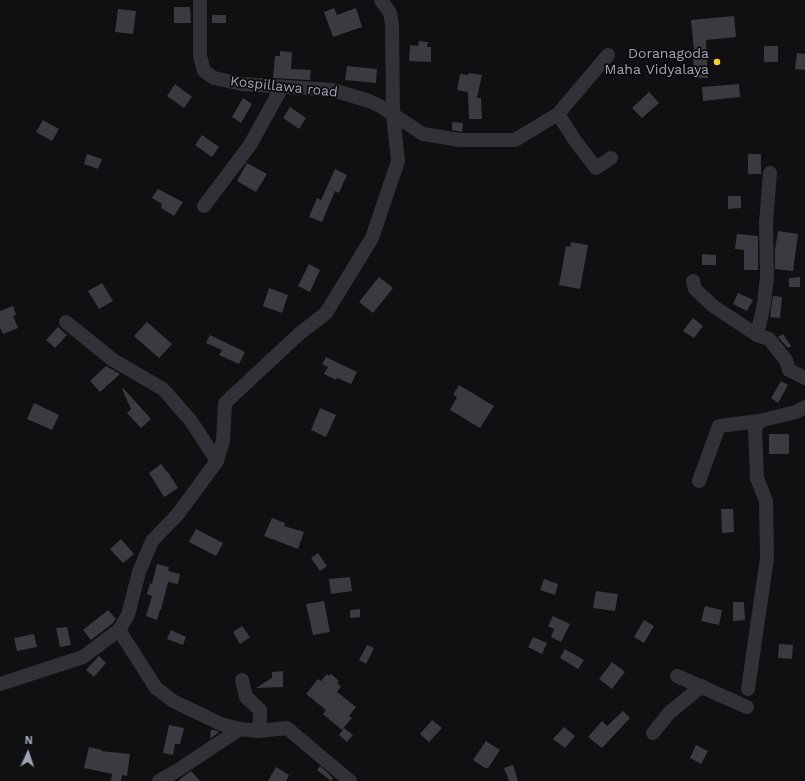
<!DOCTYPE html>
<html>
<head>
<meta charset="utf-8">
<style>
	body { margin:0 }
	#map { position:relative; width:805px; height:781px; overflow:hidden; background:#101012; font-family:"Work Sans",sans-serif }
	canvas { display:block }
	.north { position:absolute; left:8px; top:733px; width:40px; height:40px; -webkit-text-stroke:3px #0b0b0d; paint-order:stroke; rotate:3deg; font-size:11px; font-weight:700; line-height:16px; text-align:center; color:#a0a4b4 }
	.north::after { content:''; display:block; margin:auto; width:14px; height:18px; background:#a0a4b4; clip-path:polygon(50% 0,100% 100%,50% 72%,0 100%) }
</style>
</head>
<body>
<div id="map">
<canvas width="805" height="781"></canvas>
<div class="north">N</div>
</div>
<script>
const g = document.querySelector('canvas').getContext('2d');
g.lineJoin = 'round';
function paint(path, color) {
  g.fillStyle = color;
  g.fill(path, 'evenodd');
}
function strokePath(path, color, width, dash) {
  g.strokeStyle = color;
  g.lineWidth = width;
  g.lineCap = dash ? 'butt' : 'round';
  g.setLineDash(dash || []);
  g.stroke(path);
}
function drawText(font, color, halo, rows, align = 'center') {
  g.font = font + ' "Work Sans",sans-serif';
  g.lineWidth = 3.5;
  g.setLineDash([]);
  g.textBaseline = 'middle';
  g.strokeStyle = halo;
  g.fillStyle = color;
  for (const [text, x, y, turn = 0] of rows) {
    g.save();
    g.translate(x, y);
    g.rotate((+turn || 0) * Math.PI / 180);
    g.textAlign = isNaN(turn) ? turn : align;
    if (halo) g.strokeText(text, 0, 0);
    g.fillText(text, 0, 0);
    g.restore();
  }
}
paint(new Path2D(`
	M174 7H190L191 23H174Z
	M334 8 337 15 356 8 362 27 333 37 324 12Z
	M118 9 136 11 133 34 115 32Z
	M212 15H226V23H212Z
	M734 16 736 37 706 40 708 78H694L693 50H694L691 20Z
	M419 41 428 42 427 47H431V62L409 61 410 45 418 46Z
	M764 46H778V62H764Z
	M280 51 292 52 291 69 311 70 310 80 273 78 275 56H280Z
	M797 53 805 54V70L795 69Z
	M347 66 377 69 376 83 345 80Z
	M469 73 482 75 477 98H481L482 119H469L468 92 457 90 460 74 468 75Z
	M175 84 192 97 184 108 167 96Z
	M739 84 740 97 703 101 702 87Z
	M649 92 659 103 642 118 632 108Z
	M243 98 252 104 241 123 232 117Z
	M290 107 306 118 299 129 283 118Z
	M43 120 59 129 52 141 36 132Z
	M452 122 463 123 462 132 452 130Z
	M202 135 219 147 212 157 195 145Z
	M87 154 102 159 98 169 84 164Z
	M748 154H761V174H748Z
	M247 163 267 174 256 192 237 181Z
	M335 169 347 175 339 193 335 191 322 222 309 217 317 198 321 200Z
	M158 189 183 202 174 216 161 208 162 204 152 198Z
	M728 196H741V208L728 209Z
	M778 231 798 234 793 271 775 269V250Z
	M737 234 758 236V270H744V250L735 249Z
	M571 242 588 245 580 289 559 285 566 246 570 247Z
	M702 254 716 255V265H702Z
	M309 264 320 270 310 292 298 286Z
	M379 277 393 288 373 313 359 302Z
	M800 277V287H789V278Z
	M102 283 113 301 99 309 88 291Z
	M269 288 288 295 282 313 263 306Z
	M738 293 753 300 747 311 733 304Z
	M773 296 782 297 780 318 770 317Z
	M13 306 16 315 13 316 18 328 3 334 0 328V311Z
	M693 318 703 326 694 338 683 331Z
	M147 322 172 344 159 358 134 336Z
	M58 327 67 335 55 348 46 340Z
	M783 334 791 346 788 348 778 337Z
	M210 335 245 352 239 364 219 355 222 350 206 343Z
	M326 357 357 372 351 384 337 378 336 380 324 374 328 367 322 364Z
	M106 366 120 374 100 392 90 381Z
	M781 381 788 385 778 403 771 398Z
	M459 385 494 406 480 428 450 410 457 397 453 395Z
	M123 388 151 419 141 428 127 413 131 409 122 389Z
	M34 403 59 415 52 430 27 419Z
	M320 408 336 415 326 437 311 430Z
	M769 434H789V454H769Z
	M161 464 167 472H168L178 488 164 497 149 473Z
	M721 509H733L734 532 722 533Z
	M272 518 285 523 284 526 304 532 298 549 264 536Z
	M196 529 223 543 216 556 189 542Z
	M121 539 134 554 123 563 110 549Z
	M318 553 327 566 320 571 311 558Z
	M157 564 169 567 168 571 180 574 178 584 168 582 161 610H160L157 620 146 616 152 596 147 594 150 583 152 584Z
	M350 577 352 591 331 594 329 579Z
	M544 579 558 584 555 595 540 590Z
	M596 591 618 594 615 611 593 608Z
	M324 601 330 632 313 635 306 604Z
	M733 602H744L745 620 733 621Z
	M705 606 722 610 719 625 701 621Z
	M360 609V617L350 618V610Z
	M108 610 116 619 113 623 91 640 83 630Z
	M553 616 570 624 561 642 551 637 554 629 548 626Z
	M644 620 654 626 644 643 634 637Z
	M242 626 250 637 240 644 233 632Z
	M67 627 71 645 60 647 56 628Z
	M171 630 186 637 183 645 167 639Z
	M34 634 37 647 17 651 14 638Z
	M533 637 547 643 542 654 528 647Z
	M779 644 793 645 792 659 778 658Z
	M367 645 374 648 366 664 359 660Z
	M565 649 584 660 578 669 560 658Z
	M99 656 106 663 94 677 86 670Z
	M612 662 625 672 612 689 599 679Z
	M283 671V687L256 688 272 678V672Z
	M327 674 329 676 331 674 339 681 337 683 341 686 337 692 356 707 349 716 352 718 342 730 323 714 326 710 306 694 318 679 321 681Z
	M623 711 630 718 602 748 588 737 602 721 607 726Z
	M432 720 442 728 429 742 420 734Z
	M169 725 184 728 180 744H175L173 755 163 753Z
	M564 727 575 736 565 748 553 739Z
	M344 728 353 735 347 742 339 735Z
	M211 730H215L219 732 210 739Z
	M486 741 500 750 488 768H485L473 760Z
	M696 745 708 751 701 764 690 758Z
	M89 747 102 750 101 751 130 754 127 776 122 775 121 781H111L112 774 84 768Z
	M513 765 515 771 518 781H509L504 768Z
	M320 766 333 778 331 781 317 770Z
	M276 767 289 775 286 781H268Z
	M191 771 200 781H178L184 776Z`), '#3a3a40');
strokePath(new Path2D(`
	M200 0V56L204 71 214 78 242 84 333 90 369 101 380 106 423 134 460 140H515L558 114 608 55
	M558 114 576 142 596 168 611 158
	M204 206 250 145 282 87
	M693 281 695 289 713 306 757 335 769 339 786 360 789 370 805 378
	M66 322 113 360 163 389 191 421 217 461
	M757 335 764 304 767 277 766 223 770 173
	M699 481 719 426 759 421
	M119 630 156 688 173 701 221 724 240 729 258 731 287 728 350 781
	M677 676 747 707
	M242 680 246 697 260 710V720L258 731
	M0 684 83 657 119 630 128 615 139 572 152 541 178 514 217 461 223 440 225 403 299 334 326 313 372 238 398 161 393 115 392 24 390 13 381 0
	M748 689 767 558 766 501 757 478 755 429 759 421 796 412 805 407
	M653 733 669 713 702 686
	M159 781 178 770 240 729`), '#313137', 14);
for (const [x, y, r, color] of [
	[717,62,4,"#ffcf1b"]
]) {
  const dot = new Path2D();
  dot.arc(x, y, r, 0, 2 * Math.PI);
  g.fillStyle = color;
  g.fill(dot);
  strokePath(dot, '#0b0b0d', 1.5);
}
drawText('14px', '#a0a4b4', '#0b0b0d', [
	["Doranagoda",709,54],
	["Maha Vidyalaya",709,70]
], 'right');
drawText('14px', '#a0a4b4', '#0b0b0d', [
	["Kospillawa road",284,87,6]
]);
</script>
</body>
</html>
